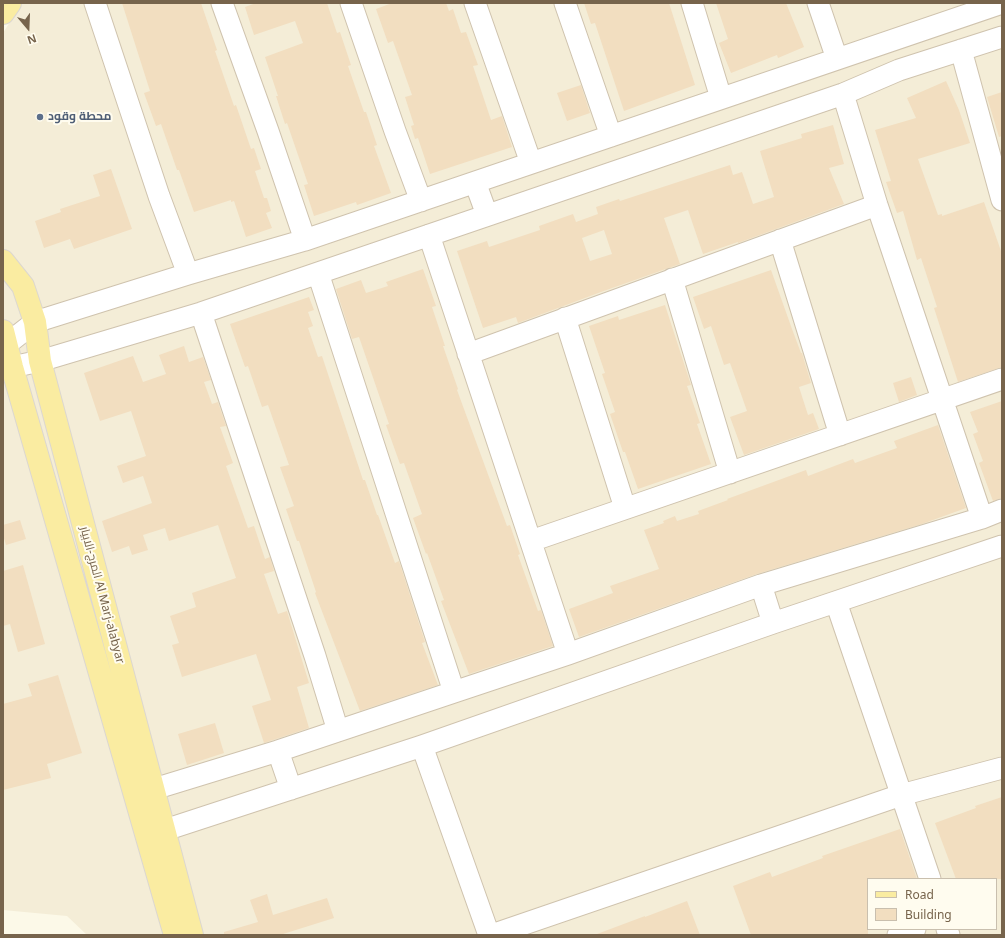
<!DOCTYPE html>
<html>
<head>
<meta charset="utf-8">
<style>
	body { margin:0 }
	#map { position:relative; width:1005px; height:938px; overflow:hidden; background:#fcf9e8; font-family:"Noto Sans",sans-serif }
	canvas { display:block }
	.frame { position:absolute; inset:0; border:4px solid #77644c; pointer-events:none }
	.legend { position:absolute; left:867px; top:878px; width:130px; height:52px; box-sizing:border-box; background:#fffcef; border:1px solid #c9bfae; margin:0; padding:5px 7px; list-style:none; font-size:12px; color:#77644c }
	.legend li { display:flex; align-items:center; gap:8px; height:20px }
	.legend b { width:20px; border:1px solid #c9bfae }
	.north { position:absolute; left:8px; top:8px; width:40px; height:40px; -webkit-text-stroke:3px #fffcef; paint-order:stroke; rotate:161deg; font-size:11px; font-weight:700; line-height:16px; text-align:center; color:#77644c }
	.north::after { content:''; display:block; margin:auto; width:14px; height:18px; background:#77644c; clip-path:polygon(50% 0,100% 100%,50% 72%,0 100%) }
</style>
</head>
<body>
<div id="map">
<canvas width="1005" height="938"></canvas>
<div class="frame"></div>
<ul class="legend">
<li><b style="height:5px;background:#faeca1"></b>Road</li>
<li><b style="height:11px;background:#f2dec0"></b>Building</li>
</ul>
<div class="north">N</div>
</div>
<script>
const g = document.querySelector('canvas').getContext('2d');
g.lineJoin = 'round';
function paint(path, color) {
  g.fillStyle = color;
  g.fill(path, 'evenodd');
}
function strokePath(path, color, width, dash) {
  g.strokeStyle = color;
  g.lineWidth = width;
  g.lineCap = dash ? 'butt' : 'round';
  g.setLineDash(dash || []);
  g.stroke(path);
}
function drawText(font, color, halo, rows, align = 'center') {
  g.font = font + ' "Noto Sans",Cairo,sans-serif';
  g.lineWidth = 4;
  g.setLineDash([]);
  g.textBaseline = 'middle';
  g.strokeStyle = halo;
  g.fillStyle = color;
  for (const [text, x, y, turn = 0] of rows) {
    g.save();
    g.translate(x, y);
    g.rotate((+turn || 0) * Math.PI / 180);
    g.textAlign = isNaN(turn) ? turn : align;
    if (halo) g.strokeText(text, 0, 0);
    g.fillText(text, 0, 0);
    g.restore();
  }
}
paint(new Path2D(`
	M22 3H1002V935H87L67 916 3 910V33ZM868 879H996V929H868Z`), '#f4edd7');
paint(new Path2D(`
	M122 3H201L217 50 215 51 234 106 236 105 251 149 254 148 261 169 255 171 264 198H267L271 211 266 213 272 228 246 237 234 201 231 202V200L194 212 179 170H177L161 124 156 126 144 93 150 91Z
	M256 3H327L337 33 340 32 351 65 348 66 364 112H366L377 145 374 146 391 193 357 205 356 202 314 216 304 185 308 184 287 123 285 124 276 96H278L265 57 303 43 295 21 254 35 245 7Z
	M392 3H446L449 11 453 9 461 33 466 32 478 65 473 66 491 120 502 116 512 147 430 174 418 138 415 139 411 126 414 125 405 97 412 95 393 41 388 43 376 9Z
	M584 3H669L695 85 624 111 595 23 591 24Z
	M716 3H786L804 47 778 58 777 55 731 73 719 43 728 39Z
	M946 81 959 110 970 143 918 159 938 215 942 214V216L984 202 1002 254V367L958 382 934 308 937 307 921 258 917 260 903 211 897 213 886 182 891 181 875 130 916 118 907 98Z
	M581 85 590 113 567 121 557 93Z
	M1002 92V136L999 137 987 97Z
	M833 125 844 164 829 168 844 204 738 243V242L703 254 688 210 664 218 680 264 601 292 518 323 516 317 483 328 457 251 487 241 489 247 540 230 539 226 573 214 576 222 598 214 596 207 619 199 620 201 730 165 733 175 742 172 753 204 774 197 760 151 802 138 801 134ZM604 230 612 254 590 261 582 238Z
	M111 169 132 229 74 249 70 239 44 248 35 221 61 212 60 209 100 196 93 175Z
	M423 269 436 306 432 307 445 346H443L458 389 457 390 507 526 510 525 520 554 518 555 538 611 541 610 553 646 469 674 441 601 444 600 427 553 426 554 413 518 422 514 404 463 400 464 386 425 389 424 359 337 352 339 336 289 361 280 366 293 388 286 386 282Z
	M771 270 792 329 801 353H802L811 383 799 387 808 415 813 413 819 429 744 455 730 417 747 411 730 363 724 365 711 326 704 329 693 297Z
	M309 297 314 310 308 312 313 326 308 328 318 357 322 356 363 480H365L377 515H378L395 563 399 561 425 642 422 643 438 685 360 711 315 593 316 592 299 541H297L286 509 294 506 280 467 289 465 268 405 262 407 248 366 245 367 230 324Z
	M665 305 691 385 687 386 700 423 697 424 711 464 638 489 625 452H623L610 414 615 412 602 374 605 373 589 326 618 316 619 320Z
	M184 346 189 362 203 357 211 380 204 382 212 404 218 402 226 426 220 427 233 463 226 466 248 528 254 526 265 559 270 557 274 571 264 574 278 614 287 611 309 683 297 687 309 728 264 743 252 706 271 700 256 654 182 677 172 645 179 643 170 616 196 607 192 593 236 578 218 525 169 541 165 528 143 535 148 550 132 555 129 546 112 552 102 521 152 503 143 476 123 483 117 466 146 456 131 411 100 421 84 373 133 356 143 382 166 374 159 355Z
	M911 377 917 395 899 402 893 383Z
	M1002 401V498L993 501 979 463 983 461 973 434 978 432 970 412Z
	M938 425 966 508 922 524 757 574 579 637 569 609 613 593 610 586 659 569 644 530 664 523 663 521 675 516 677 521 699 514 698 511 728 500 727 499 806 470 808 476 853 459 855 463 897 448 894 441Z
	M20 520 26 539 6 545 3 535V525Z
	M23 565 45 644 18 652 10 624 3 626V571Z
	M58 675 82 753 47 764 51 778 3 790V704L32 696 28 684Z
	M215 723 224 753 187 765 178 734Z
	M1002 797V879H956L935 823 976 808 975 806Z
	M900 829 917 879H868V935H751L733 886 770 872 772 877 823 858 822 856Z
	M267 894 273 915 327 898 334 918 280 935H224V932L258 922 250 900Z
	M687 901 700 935H597V934L645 916V917Z`), '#f2dec0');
const minor = new Path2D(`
	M95 3 159 196 188 274
	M222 3 268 131 305 240
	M351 3 395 131 421 201
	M475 3 531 163
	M565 3 611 136
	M692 3 721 98
	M818 3 837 59
	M961 50 1002 200
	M843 94 877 205 982 518
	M475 182 487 215
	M429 235 568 654
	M780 240 840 435
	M318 273 454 692
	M672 279 730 473
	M201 313 315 656 338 731
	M565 318 625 508
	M7 344 35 322 188 274 305 240 1002 3
	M468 354 877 205
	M12 367 40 361 201 313 843 94 899 70 1002 37
	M531 541 1002 379
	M761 585 773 623
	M836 602 930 879
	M422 746 489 935
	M278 751 291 789
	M154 789 278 751 454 692 568 654 761 585 982 518 1002 510
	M165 830 422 746 773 623 1002 546
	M947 929 949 935
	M492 935 901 795 1002 768
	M898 935 915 929`);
const major = new Path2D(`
	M3 13 10 3
	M3 261 23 286 35 322 40 361 192 935
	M3 331 12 367 175 935`);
strokePath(minor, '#cfc3ae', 23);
strokePath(major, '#dcd7d0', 24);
strokePath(minor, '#fff', 21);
strokePath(major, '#faeca1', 22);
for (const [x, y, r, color] of [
	[40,117,4,"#5c6f8a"]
]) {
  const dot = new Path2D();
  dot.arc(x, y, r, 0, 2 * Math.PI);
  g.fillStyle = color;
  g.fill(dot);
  strokePath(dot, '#fffcef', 1.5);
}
drawText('bold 12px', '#4e5e75', '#fffcef', [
	["محطة وقود",48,117]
], 'left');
drawText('12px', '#77644c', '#fffcef', [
	["المرج-الابيار Al Marj-alabyar",102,595,75]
]);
</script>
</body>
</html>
